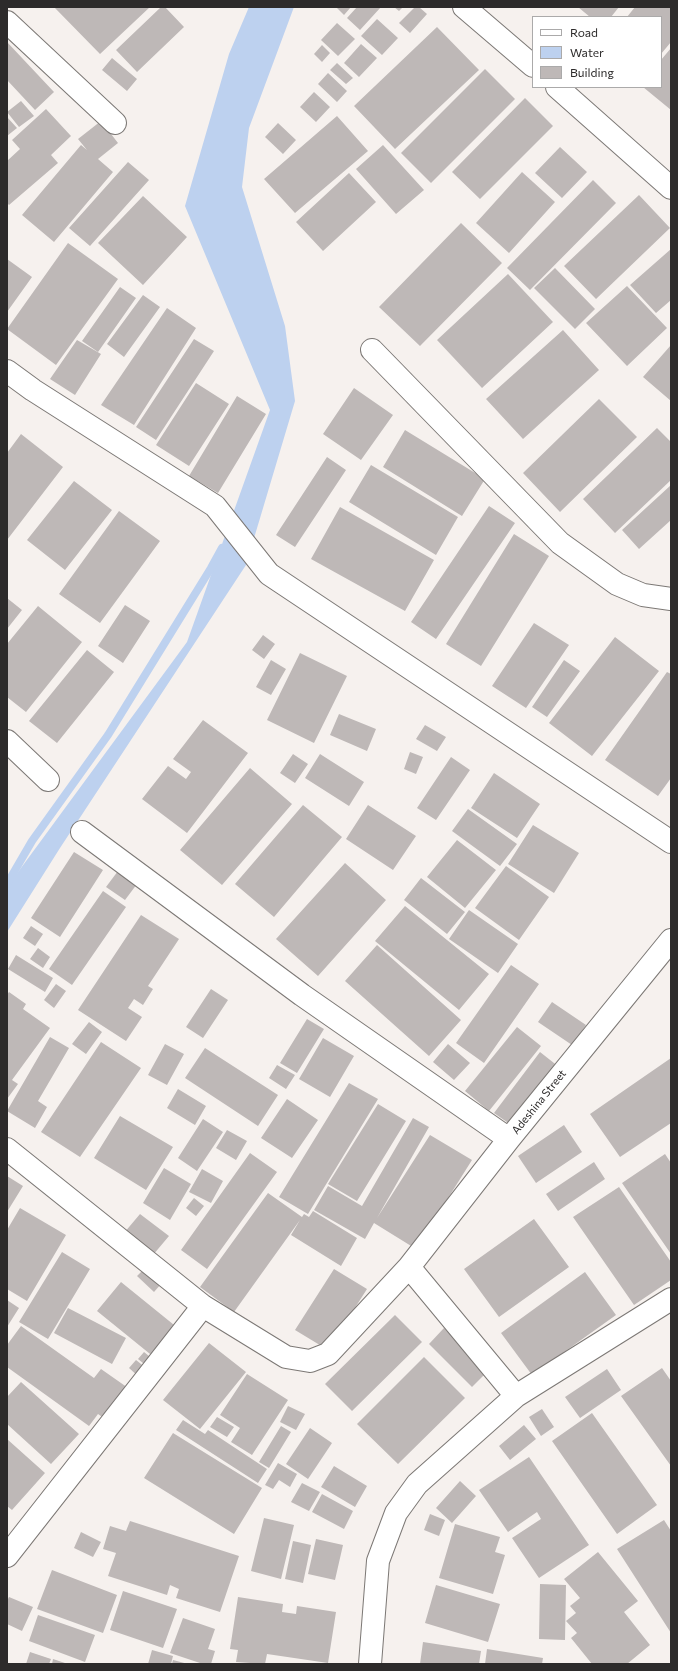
<!DOCTYPE html>
<html>
<head>
<meta charset="utf-8">
<style>
	body { margin:0 }
	#map { position:relative; width:678px; height:1671px; overflow:hidden; background:#f6f1ee; font-family:Commissioner,sans-serif }
	canvas { display:block }
	.frame { position:absolute; inset:0; border:8px solid #2d2b2b; pointer-events:none }
	.legend { position:absolute; left:532px; top:16px; width:130px; height:72px; box-sizing:border-box; background:#fff; border:1px solid #abaaaa; margin:0; padding:5px 7px; list-style:none; font-size:12px; color:#2d2b2b }
	.legend li { display:flex; align-items:center; gap:8px; height:20px }
	.legend b { width:20px; border:1px solid #abaaaa }
</style>
</head>
<body>
<div id="map">
<canvas width="678" height="1671"></canvas>
<div class="frame"></div>
<ul class="legend">
<li><b style="height:5px;background:#fff"></b>Road</li>
<li><b style="height:11px;background:#bdd1ef"></b>Water</li>
<li><b style="height:11px;background:#beb8b7"></b>Building</li>
</ul>
</div>
<script>
const g = document.querySelector('canvas').getContext('2d');
g.lineJoin = 'round';
function paint(path, color) {
  g.fillStyle = color;
  g.fill(path, 'evenodd');
}
function strokePath(path, color, width, dash) {
  g.strokeStyle = color;
  g.lineWidth = width;
  g.lineCap = dash ? 'butt' : 'round';
  g.setLineDash(dash || []);
  g.stroke(path);
}
function drawText(font, color, halo, rows, align = 'center') {
  g.font = font + ' Commissioner,sans-serif';
  g.lineWidth = 3;
  g.setLineDash([]);
  g.textBaseline = 'middle';
  g.strokeStyle = halo;
  g.fillStyle = color;
  for (const [text, x, y, turn = 0] of rows) {
    g.save();
    g.translate(x, y);
    g.rotate((+turn || 0) * Math.PI / 180);
    g.textAlign = isNaN(turn) ? turn : align;
    if (halo) g.strokeText(text, 0, 0);
    g.fillText(text, 0, 0);
    g.restore();
  }
}
paint(new Path2D(`
	M249 7H294L249 128 242 187 285 326 295 401 246 565 60 848 7 932V887L187 642 270 410 185 206 229 54Z`), '#bdd1ef');
strokePath(new Path2D(`
	M7 884 32 841 108 735 211 568 222 548`), '#bdd1ef', 8);
paint(new Path2D(`
	M54 7H150L100 54Z
	M161 7H165L184 27 137 72 116 50Z
	M336 7H351L344 15Z
	M357 7H381L360 30 347 18Z
	M394 7H403L399 11Z
	M415 7H419L427 14 410 33 399 23Z
	M578 7H619L611 17H590Z
	M635 7H671V42L661 54V17H627Z
	M377 19 398 38 382 55 361 36Z
	M337 23 355 39 338 56 321 40Z
	M437 27 479 70 395 149 354 106Z
	M7 42 54 92 35 110 7 80Z
	M361 44 377 58 359 77 344 63Z
	M322 45 330 53 322 62 314 54Z
	M671 48V110L643 87H661V60Z
	M112 58 137 79 127 91 102 70Z
	M337 63 353 78 346 84 330 70Z
	M485 69 515 99 431 183 401 153Z
	M328 73 347 91 337 102 318 84Z
	M314 92 330 107 316 122 300 107Z
	M525 98 553 126 480 199 452 172Z
	M21 101 34 116 19 127 7 112Z
	M46 109 71 136 51 155 58 163 9 205 7 203V161L20 149 12 140Z
	M337 116 368 151 295 213 264 179Z
	M7 117 17 128 7 136Z
	M101 121 118 143 98 159 113 172 54 242 22 215 81 145 87 150 78 139Z
	M278 123 296 140 283 154 265 137Z
	M383 145 424 190 396 214 356 169Z
	M560 147 587 172 562 198 535 173Z
	M128 162 149 180 90 246 69 228Z
	M522 172 555 202 509 253 476 223Z
	M349 173 376 202 323 251 296 222Z
	M593 180 616 203 530 290 507 268Z
	M639 195 670 228 596 299 564 266Z
	M143 196 187 237 143 285 98 243Z
	M461 223 502 263 420 346 379 307Z
	M68 243 118 279 56 365 7 329Z
	M671 249V300L656 313 630 285Z
	M7 259 32 277 7 312Z
	M555 268 595 309 575 329 534 288Z
	M508 274 553 322 482 388 437 340Z
	M627 286 667 328 627 366 586 323Z
	M120 287 136 298 98 352 82 341Z
	M143 295 160 307 124 357 107 344Z
	M167 308 196 328 134 425 101 405Z
	M563 330 599 370 523 439 486 399Z
	M194 339 214 351 156 440 136 427Z
	M77 340 101 354 75 395 50 379Z
	M671 345V401L643 377Z
	M196 383 229 404 189 466 156 445Z
	M354 388 393 415 361 460 323 434Z
	M237 396 266 414 218 493 189 476Z
	M599 399 637 437 560 512 523 473Z
	M657 428 671 442V480L615 533 583 499Z
	M405 430 485 479 462 516 383 467Z
	M21 434 63 467 7 540V453Z
	M327 457 346 470 295 547 276 535Z
	M371 465 458 517 436 555 349 502Z
	M74 481 112 510 65 570 27 540Z
	M671 485V520L639 549 622 530Z
	M489 506 515 523 436 639 411 622Z
	M340 507 434 560 405 611 311 559Z
	M119 511 160 541 100 623 59 594Z
	M514 534 549 556 481 666 446 644Z
	M7 598 22 610 7 629Z
	M125 605 150 621 123 663 98 646Z
	M38 606 82 642 26 712 7 697V644Z
	M534 623 569 645 526 708 492 686Z
	M263 635 275 644 264 659 252 650Z
	M615 637 659 671 592 756 549 723Z
	M87 650 114 672 57 743 29 721Z
	M300 653 347 676 314 743 267 720Z
	M271 660 286 669 271 695 256 687Z
	M564 660 580 671 547 717 532 707Z
	M667 672 671 674V778L658 796 605 760Z
	M339 714 376 729 367 751 330 735Z
	M203 720 248 753 187 833 142 799 168 766 186 779 191 772 173 759Z
	M425 725 446 737 437 751 416 739Z
	M410 752 423 757 416 774 404 769Z
	M293 754 308 764 295 783 280 773Z
	M320 754 364 782 349 806 305 778Z
	M451 757 470 770 436 820 417 808Z
	M250 768 292 804 222 885 180 850Z
	M494 773 540 804 517 838 471 808Z
	M303 805 342 837 274 917 235 884Z
	M368 805 416 836 393 870 346 839Z
	M468 809 517 844 500 866 452 831Z
	M533 825 579 853 554 893 508 864Z
	M457 840 496 870 465 908 427 877Z
	M74 852 103 870 60 937 31 918Z
	M345 863 386 900 318 976 276 939Z
	M506 866 549 897 519 940 475 908Z
	M118 871 137 884 125 900 106 887Z
	M421 878 465 912 447 934 404 900Z
	M103 891 126 907 72 985 49 969Z
	M405 906 489 974 459 1010 375 941Z
	M469 910 518 944 498 973 449 939Z
	M141 915 179 939 148 986 153 989 143 1005 134 999 128 1008 142 1017 126 1041 78 1010Z
	M31 926 43 934 35 946 23 938Z
	M377 945 461 1020 429 1056 345 981Z
	M38 948 50 957 43 968 30 959Z
	M16 955 53 978 45 992 8 969Z
	M511 965 539 984 484 1063 456 1043Z
	M56 984 66 991 54 1008 44 1000Z
	M211 989 228 1000 203 1038 186 1027Z
	M9 992 26 1004 23 1009 50 1028 12 1080 18 1084 7 1099V995Z
	M552 1002 586 1025 572 1045 538 1022Z
	M307 1019 324 1029 297 1073 280 1063Z
	M89 1022 102 1032 86 1054 72 1044Z
	M517 1027 541 1046 489 1111 465 1091Z
	M50 1037 69 1048 38 1101 47 1107 35 1128 7 1111Z
	M323 1038 354 1056 330 1097 299 1079Z
	M101 1042 141 1068 80 1157 41 1132Z
	M165 1044 184 1054 167 1085 148 1075Z
	M448 1044 470 1063 454 1080 433 1062Z
	M205 1048 278 1095 258 1126 185 1078Z
	M540 1052 559 1067 514 1127 494 1113Z
	M671 1058V1123L620 1157 590 1114Z
	M277 1065 295 1075 286 1089 269 1078Z
	M349 1083 378 1099 308 1214 279 1197Z
	M178 1089 206 1106 195 1125 167 1108Z
	M287 1099 318 1120 292 1158 261 1138Z
	M378 1104 406 1121 357 1201 328 1184Z
	M120 1116 173 1147 146 1190 94 1158Z
	M413 1118 429 1127 377 1218 430 1135 472 1160 416 1249 374 1223 365 1239 314 1210 328 1186 362 1206Z
	M203 1119 223 1132 197 1171 178 1158Z
	M564 1125 582 1152 536 1183 518 1156Z
	M227 1130 247 1141 236 1160 216 1148Z
	M250 1153 277 1172 207 1269 181 1250Z
	M665 1154 671 1163V1254L622 1183Z
	M594 1162 605 1179 558 1211 546 1194Z
	M164 1168 191 1184 170 1220 143 1203Z
	M202 1169 223 1181 211 1203 189 1192Z
	M7 1176 23 1186 7 1212Z
	M619 1187 671 1262V1280L634 1305 573 1217Z
	M268 1193 302 1217 304 1214 309 1217 313 1211 357 1238 341 1266 291 1235 300 1220 234 1312 200 1287Z
	M194 1198 204 1206 196 1216 186 1208Z
	M20 1208 66 1235 27 1301 7 1289V1230Z
	M140 1214 169 1236 153 1255 124 1233Z
	M534 1219 569 1267 499 1317 464 1269Z
	M62 1252 90 1269 48 1339 19 1322Z
	M144 1269 161 1284 154 1292 137 1276Z
	M334 1269 367 1289 328 1350 295 1330Z
	M585 1272 616 1315 532 1375 501 1333Z
	M121 1282 179 1329 155 1358 97 1311Z
	M7 1300 19 1308 7 1327Z
	M68 1308 126 1338 112 1364 54 1333Z
	M395 1315 422 1342 352 1411 325 1384Z
	M21 1326 94 1378 101 1369 131 1390 108 1421 98 1414 89 1426 7 1367V1345Z
	M444 1328 488 1371 472 1387 429 1344Z
	M209 1343 246 1372 200 1429 163 1400Z
	M144 1352 155 1361 149 1368 138 1359Z
	M424 1357 465 1398 398 1464 357 1424Z
	M136 1360 146 1368 139 1377 129 1368Z
	M662 1368 671 1381V1466L621 1396Z
	M607 1369 621 1390 580 1418 565 1397Z
	M247 1374 288 1400 252 1455 231 1442 240 1428 220 1415Z
	M21 1382 79 1434 51 1464 7 1424V1397Z
	M288 1406 305 1414 296 1430 280 1422Z
	M542 1409 554 1427 541 1436 529 1417Z
	M592 1413 657 1505 617 1534 552 1441Z
	M217 1417 234 1427 227 1437 210 1427Z
	M183 1420 205 1434 208 1430 267 1469 258 1483 176 1430Z
	M524 1425 536 1439 510 1460 499 1446Z
	M281 1426 291 1432 269 1468 259 1462Z
	M310 1428 332 1443 308 1479 286 1464Z
	M173 1433 262 1488 234 1534 144 1478Z
	M7 1439 45 1473 12 1510 7 1506Z
	M529 1457 589 1545 539 1578 512 1538 541 1519 537 1512 508 1532 479 1490Z
	M278 1463 297 1474 290 1487 279 1480 273 1489 265 1485Z
	M334 1466 367 1486 355 1507 321 1487Z
	M460 1481 476 1496 452 1523 436 1508Z
	M302 1483 320 1492 309 1511 291 1502Z
	M322 1494 353 1511 344 1529 312 1512Z
	M430 1514 445 1520 439 1536 424 1530Z
	M264 1518 294 1525 281 1579 251 1571Z
	M664 1520 671 1531V1633L617 1549Z
	M130 1521 239 1556 220 1612 176 1598 179 1589 170 1585 167 1595 108 1576 116 1553 103 1549 110 1526 126 1531Z
	M455 1524 500 1537 495 1552 505 1555 493 1594 439 1578Z
	M81 1532 101 1542 93 1557 74 1548Z
	M316 1539 343 1545 335 1580 308 1574Z
	M293 1541 311 1545 303 1583 285 1579Z
	M598 1552 638 1601 624 1612 650 1645 627 1664H592L571 1638 577 1633 566 1621 576 1613 570 1606 580 1598 564 1579Z
	M52 1570 117 1595 103 1633 37 1609Z
	M540 1584 566 1585 565 1640 539 1639Z
	M436 1585 500 1604 488 1642 425 1623Z
	M123 1591 177 1609 163 1648 110 1630Z
	M9 1597 33 1607 22 1631 7 1624V1601Z
	M238 1597 283 1604 282 1612 296 1614 297 1606 336 1612 328 1663 267 1654 265 1664 236 1662 238 1650 230 1649Z
	M38 1615 95 1635 85 1662 29 1641Z
	M183 1618 215 1629 208 1649 215 1651 211 1664H203L170 1653Z
	M423 1642 481 1651 479 1664H420Z
	M487 1649 543 1658 542 1664H485Z
	M152 1650 173 1656 171 1664H148Z
	M30 1652 51 1659 49 1664H26Z
	M53 1659 68 1664H52Z
	M173 1660 188 1664H172Z`), '#beb8b7');
const street = new Path2D(`
	M464 7 533 66
	M7 22 115 123
	M557 87 671 188
	M372 350 560 543 617 584 643 595 671 599
	M7 371 33 390 215 506 269 574 671 842
	M7 741 48 780
	M82 832 302 995 509 1139
	M7 1149 203 1306 286 1357 310 1361 328 1354 409 1267 509 1139 671 940
	M409 1267 516 1396
	M7 1556 203 1306
	M370 1664 378 1561 396 1513 417 1484 516 1396 671 1299`);
strokePath(street, '#7c7875', 24);
strokePath(street, '#fff', 22);
drawText('11px', '#2d2b2b', '#fff', [
	["Adeshina Street",539,1102,-51]
]);
</script>
</body>
</html>
